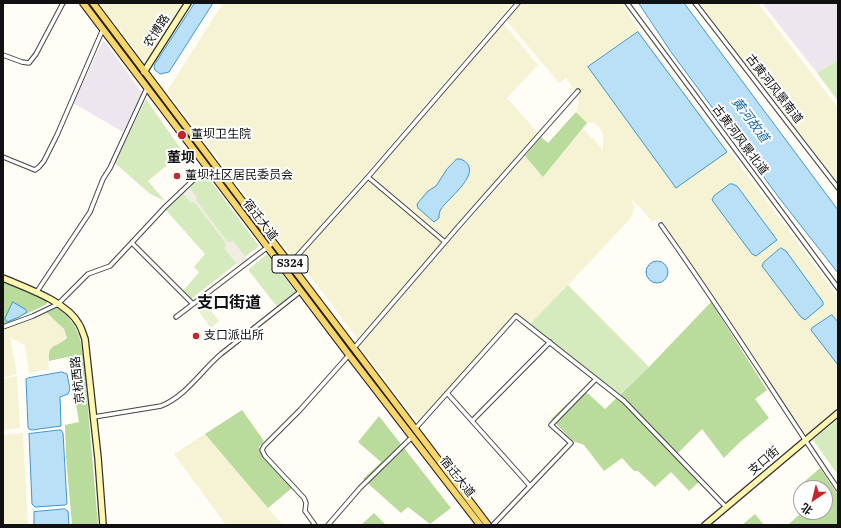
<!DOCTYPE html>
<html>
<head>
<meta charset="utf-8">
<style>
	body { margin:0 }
	#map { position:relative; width:841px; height:528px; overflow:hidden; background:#fffdf5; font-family:"IBM Plex Serif","Noto Sans SC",serif }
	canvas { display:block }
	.frame { position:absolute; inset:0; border:4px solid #111; pointer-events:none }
	.north { position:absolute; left:793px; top:480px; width:40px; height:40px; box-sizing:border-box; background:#fff; border:1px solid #a0a0a0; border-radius:50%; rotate:215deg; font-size:11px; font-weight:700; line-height:16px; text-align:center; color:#111 }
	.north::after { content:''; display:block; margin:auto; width:14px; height:18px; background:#c4262e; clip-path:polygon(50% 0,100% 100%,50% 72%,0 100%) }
</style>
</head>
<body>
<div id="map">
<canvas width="841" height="528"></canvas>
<div class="frame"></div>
<div class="north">北</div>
</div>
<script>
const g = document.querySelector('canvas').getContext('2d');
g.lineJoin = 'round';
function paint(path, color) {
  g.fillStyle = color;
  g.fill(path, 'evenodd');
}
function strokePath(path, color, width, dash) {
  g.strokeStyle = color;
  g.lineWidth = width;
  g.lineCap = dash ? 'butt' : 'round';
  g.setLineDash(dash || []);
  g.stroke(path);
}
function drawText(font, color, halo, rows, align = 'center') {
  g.font = font + ' "IBM Plex Serif","Noto Sans SC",serif';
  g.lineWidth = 4;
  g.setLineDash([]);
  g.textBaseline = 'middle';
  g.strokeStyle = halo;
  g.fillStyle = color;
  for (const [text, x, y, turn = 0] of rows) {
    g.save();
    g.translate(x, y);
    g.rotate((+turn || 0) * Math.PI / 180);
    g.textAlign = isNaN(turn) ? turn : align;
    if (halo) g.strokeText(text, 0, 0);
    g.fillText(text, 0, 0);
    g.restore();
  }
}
paint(new Path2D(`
	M762 3H838V60L817 73Z
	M103 41 106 43 142 93 123 132 73 103Z`), '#eee6ef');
paint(new Path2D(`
	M99 3H184L149 59 144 61Z
	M223 3H513L293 258 167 91Z
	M521 3H622L638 28 838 297V407L806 435 659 217 652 222 641 208 632 200 634 208 630 219 568 285 530 324 516 313 419 423 359 346 525 156 543 177 583 129 603 149V134L599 127 594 123H587L576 112 579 101 577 94 566 78 559 83 506 20Z
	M698 3H758L838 108V184Z
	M503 23 538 65 507 98 538 133 358 339 297 259Z
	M46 312 64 329 67 338 64 341 56 344 48 355 49 369 29 373 25 345 10 337 17 374 3 378V328Z
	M17 376 20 428 3 430V379Z
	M23 433 28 525H3V435Z
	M205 434 268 508 283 525H226L174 454Z`), '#f6f3d4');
paint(new Path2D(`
	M838 60V101L817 73Z
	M146 99 183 152 148 181 165 201 150 194 115 163Z
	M204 172 259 246 191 299 183 291 199 272 194 267 205 254 165 209Z
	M267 254 296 293 278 308 249 271V269Z
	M568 285 649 367 620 394 530 324Z
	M838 419V475L813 440Z`), '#d5ebbd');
paint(new Path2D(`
	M576 112 587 123 543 177 525 156 541 137 548 143Z
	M3 280 45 298 47 301V304L3 325Z
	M711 302 767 390 755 399 769 418 740 442 724 458 702 429 675 456 699 482 689 491 671 472 655 487 638 471H634L622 458 604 471 584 445 573 441 551 419 583 389 605 409 649 367Z
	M57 307C79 326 80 334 84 362L98 525H72L66 457 65 425 79 422 68 357 49 361C47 343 58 347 67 338L64 329 46 312Z
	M242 410 264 441 259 447 261 454 292 488 268 508 205 434Z
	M379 416 451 508 430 524 408 507 401 513 363 479 381 462 358 442Z
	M820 468 838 495V525H788L802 512H825V488H808L804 482Z
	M374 513 386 525H361Z
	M755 514 764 525H742Z`), '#b9dc9c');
paint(new Path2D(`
	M207 305 219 321 211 328 199 312Z`), '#e6f2cf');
paint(new Path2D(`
	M188 185 197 198 196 200 227 241 229 242 233 241 249 261 240 268 224 248 226 245 225 242 194 202 191 203 181 191Z`), '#f1ede2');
const water = new Path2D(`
	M195 3H213L169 72 160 74 155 70 154 67 155 64Z
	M639 3H684L838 210V273L780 199 671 52Z
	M638 32 727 152 676 188 588 67Z
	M457 159H461C486 171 449 197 441 209 439 212 439 215 439 218L434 222 418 208 417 204 428 191 436 186 447 169Z
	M730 184H733L737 186 777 240 756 256 752 254 712 200 714 196Z
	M781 248 786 251 823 302V305L805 320 800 316 762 266 764 262Z
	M646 272a11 11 0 1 1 22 0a11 11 0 1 1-22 0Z
	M13 302 25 309 27 312 19 317 7 322 5 319Z
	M832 315 838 322V365L811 330 812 328Z
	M62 372 67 374 70 389 68 394 60 397 61 426 32 430 29 429 28 427 26 379 28 378Z
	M59 430H61L63 433 67 504 65 505 35 507 32 504 29 434Z
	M65 509 68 511 69 525H34V512Z`);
paint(water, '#b9e0f7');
strokePath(water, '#3f96cf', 1);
const street = new Path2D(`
	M627 3 838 288
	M695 3 838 188
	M3 55 22 62 29 63 36 54 63 3
	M3 157 35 170 39 167 44 161 57 135 103 29
	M368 177 445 242
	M661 225C723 311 778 401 838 489
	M132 243 193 304
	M290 264 368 177 518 3
	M36 293 90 212 103 179 110 168 147 88
	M176 317 273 243
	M3 327 33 316 58 304 88 274 110 266 165 207 207 167
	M354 348 458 227 578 91
	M447 393 472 421 550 342
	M94 417 161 406C186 396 201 371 221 354L301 291
	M472 421 530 486
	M415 429 516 316 624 401 726 507
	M315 525 305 511 306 503 304 498 265 456 262 450 264 446 300 410 349 355
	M328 525 360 488 412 437
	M493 525 571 443 551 425 596 379`);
const secondary = new Path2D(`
	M144 72 188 3
	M3 278C26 288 66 301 79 324 82 329 83 334 85 339L98 458 103 525
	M705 525 838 413`);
const primary = new Path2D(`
	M83 3 349 355 480 525
	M93 3 249 210 488 525`);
strokePath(street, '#444', 5.5);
strokePath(secondary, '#333', 8);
strokePath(primary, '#222', 8);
strokePath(street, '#fff', 3.5);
strokePath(secondary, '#fff6b0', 5.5);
strokePath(primary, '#f9d66b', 6);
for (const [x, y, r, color] of [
	[182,135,5,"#c4262e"],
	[177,176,4,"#c4262e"],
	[196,336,4,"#c4262e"]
]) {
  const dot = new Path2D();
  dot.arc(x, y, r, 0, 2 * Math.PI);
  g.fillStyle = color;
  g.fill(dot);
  strokePath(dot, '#fff', 1.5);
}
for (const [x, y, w] of [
	[290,264,36]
]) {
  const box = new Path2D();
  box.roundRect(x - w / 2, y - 9, w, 18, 3);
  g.fillStyle = '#fff';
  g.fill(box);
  strokePath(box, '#111', 1);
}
drawText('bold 11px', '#111', null, [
	["S324",290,264]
]);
drawText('12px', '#111', '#fff', [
	["农博路",157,31,-57],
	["古黄河风景南道",774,89,52],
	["古黄河风景北道",740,140,53],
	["宿迁大道",260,220,53],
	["京杭西路",78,380,-96],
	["支口街",764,461,-40],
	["宿迁大道",457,477,52]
]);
drawText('12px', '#111', '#fff', [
	["董坝卫生院",191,135],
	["董坝社区居民委员会",185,176],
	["支口派出所",204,336]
], 'left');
drawText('italic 13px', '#1768a6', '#fff', [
	["黄河故道",750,120,53]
]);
drawText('bold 14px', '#111', '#fff', [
	["董坝",181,158]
]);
drawText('bold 16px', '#111', '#fff', [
	["支口街道",229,303]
]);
</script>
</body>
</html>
